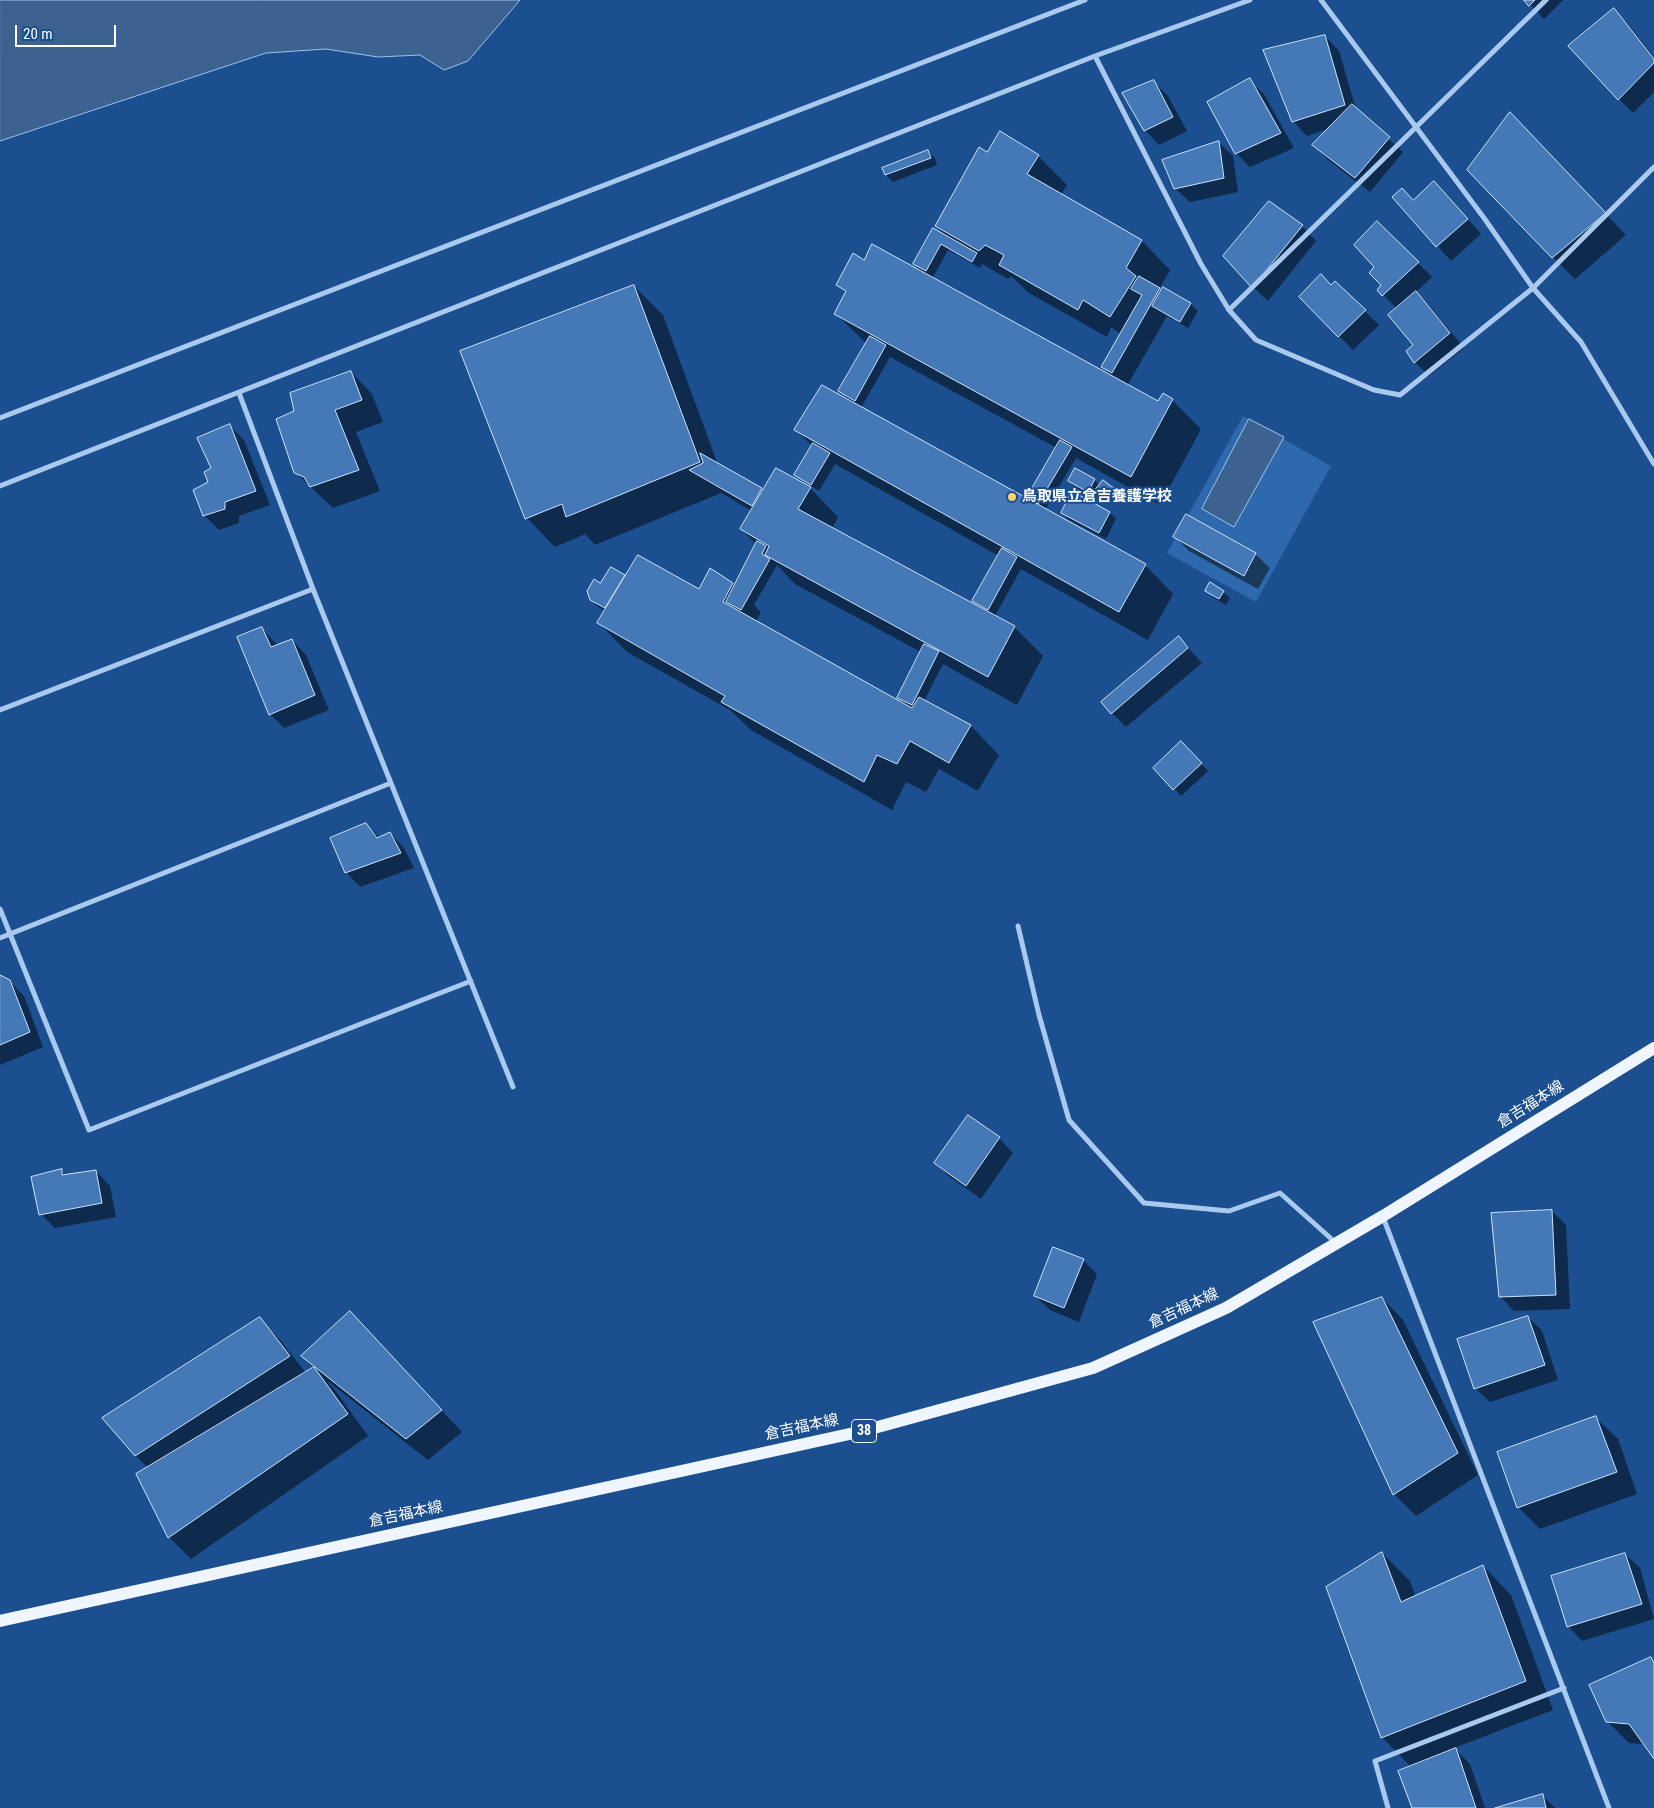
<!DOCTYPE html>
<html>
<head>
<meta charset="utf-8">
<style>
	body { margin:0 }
	#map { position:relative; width:1654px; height:1808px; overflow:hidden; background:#1b4f8f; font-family:"Roboto Condensed",sans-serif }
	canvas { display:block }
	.scale { position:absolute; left:15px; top:25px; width:101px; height:22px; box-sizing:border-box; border:2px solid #fff; border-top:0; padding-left:6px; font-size:15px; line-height:18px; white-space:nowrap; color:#fff; -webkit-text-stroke:4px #1b4f8f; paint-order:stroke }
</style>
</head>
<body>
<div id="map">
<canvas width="1654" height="1808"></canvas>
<div class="scale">20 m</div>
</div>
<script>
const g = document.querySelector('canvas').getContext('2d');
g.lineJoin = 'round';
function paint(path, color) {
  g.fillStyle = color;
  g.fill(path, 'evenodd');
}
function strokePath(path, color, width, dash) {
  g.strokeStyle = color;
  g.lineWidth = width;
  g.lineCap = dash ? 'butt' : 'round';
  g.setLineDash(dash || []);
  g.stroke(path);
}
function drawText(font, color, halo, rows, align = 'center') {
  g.font = font + ' "Roboto Condensed","Noto Sans JP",sans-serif';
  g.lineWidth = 4;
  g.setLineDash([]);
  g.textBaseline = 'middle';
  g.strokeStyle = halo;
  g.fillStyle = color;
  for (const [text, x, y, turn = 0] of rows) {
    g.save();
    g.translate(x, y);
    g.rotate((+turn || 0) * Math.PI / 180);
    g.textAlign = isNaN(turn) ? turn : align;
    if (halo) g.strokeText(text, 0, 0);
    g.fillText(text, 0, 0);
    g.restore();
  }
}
paint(new Path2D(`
	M1243 416 1331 466 1256 602 1167 553Z`), '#2e69ad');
const water = new Path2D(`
	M0 0H520L468 61 444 70 420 55 378 57 326 49 266 53 0 141Z
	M1249 419 1284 437 1234 527 1202 509Z`);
paint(water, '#3c6290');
strokePath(water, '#9cc4f0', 1);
paint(new Path2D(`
	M1526 0H1563L1544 19Z
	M1614 10 1628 24 1654 57V92L1633 113 1619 99Z
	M1325 36 1339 51 1356 109 1403 152 1370 192 1328 160 1314 145 1331 128 1307 136 1293 121Z
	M1249 80 1264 94 1294 148 1250 167 1236 153Z
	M1154 82 1168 96 1187 131 1159 145 1145 130Z
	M1531 136 1626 235 1575 279 1553 257Z
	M1218 142 1233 156 1238 192 1190 202 1175 188Z
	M928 151 935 158 937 165 893 182 886 175 884 168Z
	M988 154 1038 156 1067 185 1061 195 1142 241 1170 270 1159 289 1162 291 1164 288 1191 304 1198 311 1188 328 1167 316 1127 386 1158 403 1164 395 1172 400 1201 429 1160 505 1076 458 1045 510 1145 565 1173 594 1148 640 1021 569 995 616 1014 627 1043 656 1017 705 943 664 924 701 971 726 999 755 978 791 939 769 926 792 906 782 892 810 751 730 730 710 627 652 599 623 606 611 598 607 591 599 601 584 624 576 626 578 699 591 711 570 735 586 757 545 741 529 752 511 721 493 595 545 585 534 555 547 527 518 462 352 634 286 663 315 718 465 764 492 810 488 838 517 832 528 981 608 974 601 999 556 835 464 819 491 803 481 796 475 813 447 796 430 851 402 840 391 867 344 836 314 846 293 838 284 865 262 923 273 914 264 947 237 936 226ZM948 250 980 268 982 264 1008 279 1011 276 1029 293 1107 337 1111 327 1121 334 1102 367 1113 377 932 279ZM890 357 1057 448 1028 497 1036 504 861 408ZM777 565 795 584 921 652 898 698 906 706 756 622 761 612 754 605Z
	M1448 197 1481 234 1451 261 1394 198 1414 201Z
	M1269 202 1302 226 1316 241 1268 301 1253 287Z
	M1377 223 1432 277 1415 293 1430 307 1464 348 1429 376 1415 362 1414 345 1397 309 1379 290 1383 285 1376 267Z
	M1335 282 1379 325 1353 350 1300 297 1332 286Z
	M351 372 372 394 383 422 356 432 380 491 333 508 295 472V411Z
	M230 426 244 440 270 505 239 516V523L219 530 204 515 212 469Z
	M1075 470 1095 480 1100 486 1114 490 1121 496 1115 504 1099 491 1095 498 1076 488 1069 481Z
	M1062 513H1110L1116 519 1106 539 1069 520Z
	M1175 537 1255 554 1270 568 1258 589 1189 551Z
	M1207 591 1223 592 1230 598 1226 605 1214 598Z
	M262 628 278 646 292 640 306 655 329 710 284 728 270 714Z
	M1179 638 1202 663 1126 727 1112 713Z
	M1181 743 1208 771 1181 796 1155 768Z
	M366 824 380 838 390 833 404 848 414 868 360 887 346 872Z
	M0 976 9 981 24 996 43 1047 0 1065Z
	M999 1138 1013 1153 981 1199 950 1177 935 1163Z
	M61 1171 67 1176 96 1171 110 1186 116 1217 55 1228 41 1214Z
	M1552 1211 1566 1225 1570 1309 1514 1311 1500 1296Z
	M1083 1260 1097 1274 1079 1322 1050 1310 1035 1296Z
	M1382 1298 1403 1320 1478 1475 1416 1516 1394 1494 1315 1322Z
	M1528 1317 1542 1331 1558 1380 1490 1402 1475 1388Z
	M260 1319 281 1341 306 1373 314 1368 302 1356 371 1335 462 1432 428 1460 329 1382 328 1383 335 1390 368 1436 191 1559 169 1537 138 1475 148 1468 135 1455Z
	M1596 1418 1618 1439 1637 1494 1540 1529 1518 1507Z
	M1382 1553 1410 1581 1416 1597 1483 1566 1511 1595 1553 1710 1454 1748 1470 1764 1485 1808H1413L1411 1767 1382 1737Z
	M1625 1554 1640 1568 1654 1619 1582 1641 1568 1626Z
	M1651 1659 1654 1662V1757L1645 1744 1629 1743 1607 1721Z
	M1542 1795 1555 1808H1499Z`), '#0007');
const building = new Path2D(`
	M1524 0H1535L1529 6Z
	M1614 8 1654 59V63L1618 100 1568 46Z
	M1325 35 1345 105 1292 122 1263 50Z
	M1250 78 1281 133 1235 154 1207 102Z
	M1154 80 1173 117 1144 131 1122 93Z
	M1352 104 1390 137 1355 178 1312 145Z
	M1510 112 1606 213 1552 258 1467 170Z
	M1000 131 1039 155 1027 174 1142 240 1126 268 1136 276 1110 317 1083 300 1078 310 999 265 1004 255 985 245 979 251 935 226 979 147 987 152Z
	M1219 141 1224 178 1174 189 1162 160Z
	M928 150 931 158 885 175 882 168Z
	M1434 181 1468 219 1436 247 1392 197 1402 188 1413 200Z
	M1269 201 1303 225 1252 288 1223 256Z
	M1377 221 1419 262 1382 296 1377 290 1381 285 1369 273 1374 267 1354 245Z
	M933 228 977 253 972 262 941 244 926 271 913 264Z
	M872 244 1158 401 1163 393 1173 399 1131 477 834 314 846 291 836 285 853 253 864 260Z
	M1321 274 1331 285 1335 281 1366 310 1338 337 1299 297Z
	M1139 276 1160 288 1112 373 1101 367 1142 295 1131 289Z
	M634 285 700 462 566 517 562 504 525 519 460 351Z
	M1163 287 1191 303 1180 322 1152 306Z
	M1416 291 1450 333 1414 363 1406 351 1413 345 1388 315Z
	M870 336 886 345 855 401 838 391Z
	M351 371 362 400 335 410 359 470 310 487 304 477 294 473 276 419 294 411 290 393Z
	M822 385 1146 564 1119 612 794 430Z
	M230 424 256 491 225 502V509L203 516 193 490 208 482 204 472 211 468 197 438Z
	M1060 440 1072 447 1038 504 1027 497Z
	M813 443 830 453 811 485 794 475Z
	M700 453 762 488 752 506 689 470 703 463Z
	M776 468 811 487 798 509 1015 626 988 677 765 555 769 546 740 529Z
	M1075 468 1095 479 1088 492 1068 481Z
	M1103 480 1115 489 1108 498 1096 489Z
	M1072 491 1110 512 1099 533 1061 513Z
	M1186 514 1256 553 1244 576 1173 537Z
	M757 541 766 546 762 554 770 559 741 610 726 602Z
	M1002 548 1017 557 988 610 972 601Z
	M638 555 699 589 710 568 733 583 723 602 912 708 919 697 971 725 949 763 910 741 897 764 877 755 864 782 721 702 725 696 597 623Z
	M611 567 625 575 605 608 590 600 587 591 594 579 600 583Z
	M1210 582 1224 591 1219 599 1205 591Z
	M262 627 271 647 292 639 315 695 269 715 237 637Z
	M1179 636 1188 648 1111 714 1101 702Z
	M924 644 939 651 912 705 897 698Z
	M1181 741 1202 763 1173 790 1153 768Z
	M366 823 377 838 390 832 401 853 345 873 330 838Z
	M0 975 10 980 30 1032 0 1045Z
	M968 1115 1000 1137 966 1186 934 1163Z
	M62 1169V1175L96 1170 102 1203 39 1215 31 1177Z
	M1552 1210 1556 1295 1499 1297 1491 1213Z
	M1053 1247 1084 1259 1064 1308 1034 1296Z
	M1382 1297 1458 1453 1393 1495 1313 1322Z
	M350 1311 442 1410 406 1439 301 1356Z
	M1528 1316 1545 1365 1474 1389 1457 1339Z
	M260 1317 290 1356 135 1456 102 1418Z
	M314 1367 348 1414 168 1538 136 1474Z
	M1596 1416 1617 1472 1517 1508 1497 1452Z
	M1382 1552 1401 1602 1483 1565 1526 1681 1381 1738 1326 1587Z
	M1625 1553 1642 1604 1567 1627 1551 1576Z
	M1651 1657 1654 1663V1759L1629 1724 1606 1722 1589 1685Z
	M1456 1748 1476 1808H1412L1398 1771Z
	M1543 1794 1546 1808H1495Z`);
paint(building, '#4478b7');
strokePath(building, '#cfe3fa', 1);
strokePath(new Path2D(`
	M1321 0 1484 218 1533 288 1581 342 1654 464
	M1095 56 1201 264 1229 310 1256 340 1374 390 1400 395 1533 288 1654 167
	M1229 310 1546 0
	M239 393 313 589 513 1087
	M0 418 1085 0
	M0 486 1095 56 1250 0
	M0 710 313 589
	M0 909 89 1130 471 981
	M1018 926 1039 1015 1069 1120 1144 1203 1229 1211 1280 1193 1336 1243
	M0 938 391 783
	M1383 1217 1609 1808
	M1388 1808 1375 1761 1564 1688`), '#a9c9ee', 5);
strokePath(new Path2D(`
	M0 1621 863 1431 1093 1368 1226 1308 1383 1216 1654 1048`), '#f0f6ff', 12);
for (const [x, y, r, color] of [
	[1012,497,5,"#ffd166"]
]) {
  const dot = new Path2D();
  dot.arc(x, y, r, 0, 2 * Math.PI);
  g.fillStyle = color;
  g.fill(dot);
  strokePath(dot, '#1b4f8f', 2);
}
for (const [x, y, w] of [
	[864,1431,25]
]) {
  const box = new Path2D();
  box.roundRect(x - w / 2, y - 11.5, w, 23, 4);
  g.fillStyle = '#1b4f8f';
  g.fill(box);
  strokePath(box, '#fff', 1);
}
drawText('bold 14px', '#fff', null, [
	["38",864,1431]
]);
drawText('bold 15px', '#fff', '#1b4f8f', [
	["鳥取県立倉吉養護学校",1022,497]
], 'left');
drawText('15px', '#fff', '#1b4f8f', [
	["倉吉福本線",1531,1105,-32],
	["倉吉福本線",1184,1309,-25],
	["倉吉福本線",802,1428,-12],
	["倉吉福本線",406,1515,-12]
]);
</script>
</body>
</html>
